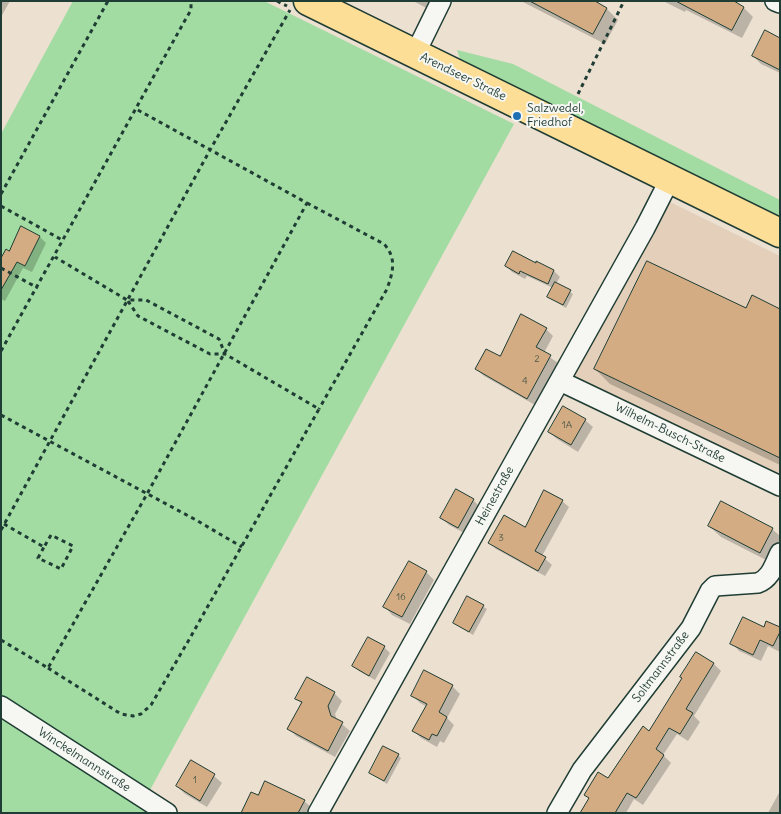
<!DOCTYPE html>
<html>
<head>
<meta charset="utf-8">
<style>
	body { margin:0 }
	#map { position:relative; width:781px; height:814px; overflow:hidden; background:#ece0d1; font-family:Delius,sans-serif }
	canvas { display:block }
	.frame { position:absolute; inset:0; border:2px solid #1f3d34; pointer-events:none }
</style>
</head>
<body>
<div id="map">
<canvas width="781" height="814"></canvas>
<div class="frame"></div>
</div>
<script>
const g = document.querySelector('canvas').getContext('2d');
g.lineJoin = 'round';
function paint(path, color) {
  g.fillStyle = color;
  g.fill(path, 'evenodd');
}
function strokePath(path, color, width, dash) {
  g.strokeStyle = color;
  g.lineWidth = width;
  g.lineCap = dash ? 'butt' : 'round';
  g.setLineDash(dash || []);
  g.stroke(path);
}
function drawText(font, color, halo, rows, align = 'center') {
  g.font = font + ' Delius,sans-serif';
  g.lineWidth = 4;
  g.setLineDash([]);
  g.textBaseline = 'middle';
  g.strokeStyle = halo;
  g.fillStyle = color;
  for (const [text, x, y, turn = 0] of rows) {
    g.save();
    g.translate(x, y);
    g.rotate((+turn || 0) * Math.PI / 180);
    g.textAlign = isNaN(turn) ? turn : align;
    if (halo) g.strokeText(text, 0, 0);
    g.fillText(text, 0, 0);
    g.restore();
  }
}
paint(new Path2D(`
	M664 199 780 256V475L563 379Z`), '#e4d0ba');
paint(new Path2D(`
	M73 1H264L514 124 150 790 1 696V134Z
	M457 50 513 64 780 200V223L475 74 460 59Z
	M1 719 141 804 155 813H1Z`), '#a2dca2');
paint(new Path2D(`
	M1 1H10L1 17Z
	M413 1H447L440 15Z
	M521 1H592L607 9 618 20 605 44Z
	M663 1H731L744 8 753 17 742 38 686 10 685 12Z
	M780 39V73L761 64 753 56Z
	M40 237 46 243 32 272 23 268 5 301 1 299V261L10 253Z
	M537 263 554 271 560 277 556 284 573 294 566 308 548 297 553 288 527 276 525 279 512 272 506 266 536 265Z
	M747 310H780V465L610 384 595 369Z
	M546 329 553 336 544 353 558 363 535 405 484 376 476 369 500 358Z
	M585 420 593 427 578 452 557 439 549 432Z
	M473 500 481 508 466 534 449 525 442 518Z
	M562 501 569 507 542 556 552 565 545 576 496 549 490 543 526 529Z
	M709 526 772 529 780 536V548L772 563 721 537Z
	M426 572 434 580 410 624 392 615 385 607Z
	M467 597 487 609 473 635 454 623Z
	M764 628 780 629V652L768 646 761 661 739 651 732 643Z
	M384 647 390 653 375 680 359 671 353 666Z
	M696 654 714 664 721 671 694 716 700 722 688 741 677 734 663 755 671 763 643 805 634 799 626 813H581L650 732 683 678Z
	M452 686 460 694 447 718 454 725 444 743 440 741 437 747 421 738 414 731 427 707 420 703 412 695Z
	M334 693 342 701 335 714 337 720 350 731 335 757 296 736 289 728 302 704 297 699Z
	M398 755 401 758 387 784 371 773Z
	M214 776 222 783 207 807 185 794 177 786Z
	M780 791V813H768Z
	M259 797 304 801 311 807 308 813H242Z`), '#0003');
const building = new Path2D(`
	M530 1H595L607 8 593 34Z
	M676 1H734L744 7 732 30Z
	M765 30 780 38V70L752 56Z
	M21 226 40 236 25 266 17 262 1 290V258L6 249 9 251Z
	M513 251 536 263V261L554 270 548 284 520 271 519 274 505 266Z
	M647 261 746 308 752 295 780 309V458L594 369Z
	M555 282 571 290 563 305 547 297Z
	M521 314 547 328 536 347 551 355 527 399 475 369 486 349 500 356Z
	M563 406 586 419 571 445 548 432Z
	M456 489 474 499 458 528 440 518Z
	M544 490 563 500 535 551 546 557 538 571 488 543 504 515 525 527Z
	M721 501 773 528 760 553 708 526Z
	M409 561 427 571 402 617 383 607Z
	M467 596 484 605 469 632 453 623Z
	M743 617 764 627 766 621 780 627V632L773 646 760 640 753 655 730 644Z
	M368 637 385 646 369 676 352 666Z
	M696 652 714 663 686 709 693 713 680 734 669 728 656 749 664 755 639 794 636 798 627 793 615 813H580L589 798 584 795 598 772 608 778 643 726 649 731 682 678 680 677Z
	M424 670 453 685 439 712 447 717 437 736 432 734 429 740 412 731 427 704 411 696Z
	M307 677 335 692 328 706 331 716 343 722 328 751 287 729 302 702 295 699Z
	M383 746 399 754 384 781 369 773Z
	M191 760 215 774 200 801 176 786Z
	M265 781 305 800 298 813H241L251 792 258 795Z`);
paint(building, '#d3ac84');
strokePath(building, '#1f3d34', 1);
const street = new Path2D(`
	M775 1 780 3
	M415 54 441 1
	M560 381 780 486
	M1 706 167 813
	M318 813 645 228 670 179
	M557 813 582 770 691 628 710 591 715 586 758 583C771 578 774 565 780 553`);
const primary = new Path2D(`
	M308 1 780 233`);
strokePath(street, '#1f3d34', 22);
strokePath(primary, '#1f3d34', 31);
strokePath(new Path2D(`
	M277 1 287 6
	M578 94 624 1
	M1 194 108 1
	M307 203 384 244C397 258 393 272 387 289L319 409
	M1 206 64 241
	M1 268 38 288
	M128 301 138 316 210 354H225
	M1 351 184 22 191 10V1
	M1 415 196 520 242 547
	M4 524 44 547 51 535 73 546 61 569 38 558 44 547
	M1 530 210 150 290 10
	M1 640 48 668 147 494 307 203 136 109
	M48 668 121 714 133 716 141 714 151 705 190 638 319 409 225 354 219 339 146 300H127L55 257`), '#1f3d34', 3, [4, 4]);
strokePath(street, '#f6f6f2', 19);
strokePath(primary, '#fdde96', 28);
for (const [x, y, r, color] of [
	[517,116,5,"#1f6fb2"]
]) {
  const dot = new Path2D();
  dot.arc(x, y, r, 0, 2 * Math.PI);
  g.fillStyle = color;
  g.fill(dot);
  strokePath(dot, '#f6f6f2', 2);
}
drawText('10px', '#4c5948', null, [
	["2",537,359],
	["4",525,381],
	["1A",567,425],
	["3",501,538],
	["16",401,597],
	["1",195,780]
]);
drawText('12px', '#1f3d34', '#f6f6f2', [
	["Arendseer Straße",463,77,26],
	["Wilhelm-Busch-Straße",670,433,26],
	["Heinestraße",495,496,-61],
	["Soltmannstraße",661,667,-53],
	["Winckelmannstraße",84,760,33]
]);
drawText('12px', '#1f3d34', '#f6f6f2', [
	["Salzwedel,",527,109],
	["Friedhof",527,123]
], 'left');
</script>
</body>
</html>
